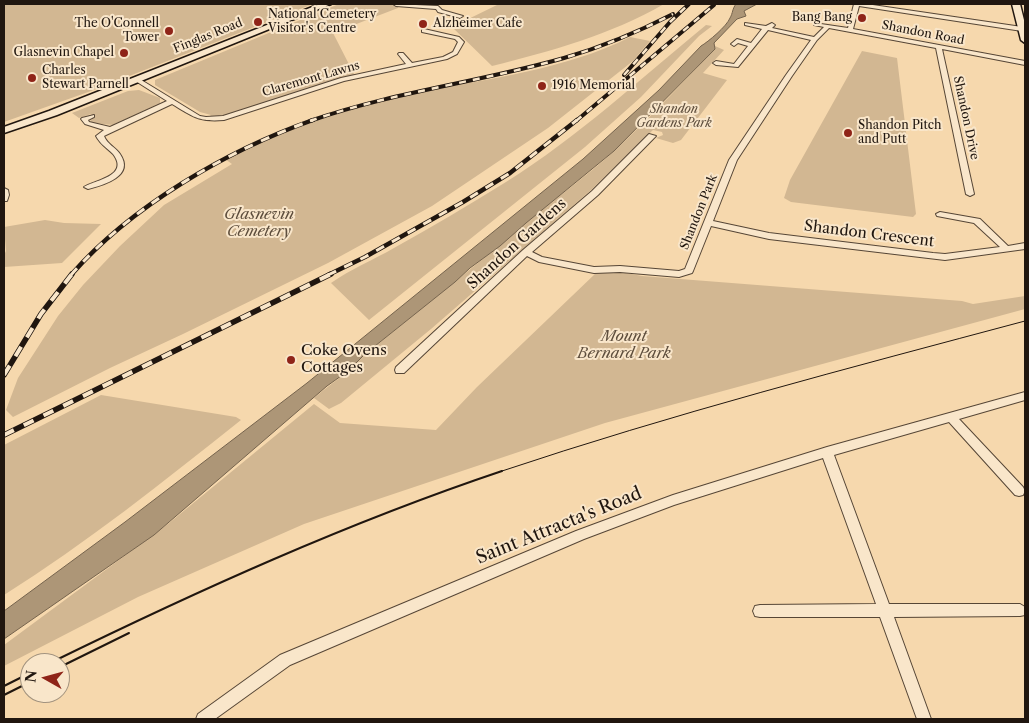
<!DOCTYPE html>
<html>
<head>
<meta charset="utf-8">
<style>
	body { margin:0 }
	#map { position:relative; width:1029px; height:723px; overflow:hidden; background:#f6d8ad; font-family:"Libre Caslon Text",serif }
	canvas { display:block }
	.frame { position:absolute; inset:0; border:5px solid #20160f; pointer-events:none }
	.north { position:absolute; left:20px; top:653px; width:50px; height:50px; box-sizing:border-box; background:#f9e6ca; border:1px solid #a2937f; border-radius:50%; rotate:277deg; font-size:14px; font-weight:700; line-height:20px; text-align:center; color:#20160f }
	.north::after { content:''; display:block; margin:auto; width:18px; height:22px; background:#8f2418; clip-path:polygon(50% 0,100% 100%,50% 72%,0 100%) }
</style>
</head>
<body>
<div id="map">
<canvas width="1029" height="723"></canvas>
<div class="frame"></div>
<div class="north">N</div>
</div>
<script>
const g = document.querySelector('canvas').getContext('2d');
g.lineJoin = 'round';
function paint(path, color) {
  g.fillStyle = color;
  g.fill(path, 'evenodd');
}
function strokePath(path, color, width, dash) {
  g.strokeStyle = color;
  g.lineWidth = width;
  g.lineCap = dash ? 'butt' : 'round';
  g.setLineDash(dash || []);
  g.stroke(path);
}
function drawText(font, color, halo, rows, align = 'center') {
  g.font = font + ' "Libre Caslon Text",serif';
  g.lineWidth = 4;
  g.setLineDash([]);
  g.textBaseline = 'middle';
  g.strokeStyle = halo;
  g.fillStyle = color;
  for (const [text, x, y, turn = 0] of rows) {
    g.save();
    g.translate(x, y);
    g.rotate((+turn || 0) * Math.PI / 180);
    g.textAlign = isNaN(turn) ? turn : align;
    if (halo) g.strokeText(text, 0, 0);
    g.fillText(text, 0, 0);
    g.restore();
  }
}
paint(new Path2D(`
	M4 4H313L91 91 4 122Z
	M339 4 399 5 398 8 333 33 355 76 234 116 206 119 211 115 200 112 155 85V80Z
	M499 4H664C610 35 552 51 492 66L452 27Z
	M706 25 712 26 699 36 641 97 585 147 369 320 331 283C351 269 373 260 394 248 432 227 469 205 506 182 578 137 640 79 706 25Z
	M630 37 650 41 633 61 548 128 432 206 328 263 183 334 110 368 13 417 6 410 18 378 58 316 83 285 120 246 164 205 232 164 225 159C287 129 350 107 418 93 488 78 565 70 630 37Z
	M715 46 724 50 703 73 727 80 681 140 673 143 656 138 663 135 662 132 653 130 591 190 431 329 341 403 329 409 314 398C324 389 336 381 347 372 353 367 359 360 366 354 419 310 474 267 526 223 555 198 586 177 614 151 649 119 682 83 715 49Z
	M862 51 897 58 916 214 913 217 791 202 784 198 790 180Z
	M139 90 160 98V103L113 125 92 123 90 121 94 118 91 114 79 118 72 113 128 91Z
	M45 220 64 223 101 224 62 263 4 267V255L6 251 4 227Z
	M615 271 642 276 962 301 973 304 1025 296V309L605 423 304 524 138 597 4 666V645L169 523 314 404 340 423 436 430 477 387 596 273Z
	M101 395 236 417 241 420C164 481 87 543 4 595V445Z`), '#d2b792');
const water = new Path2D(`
	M736 4H757L744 11 746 16 737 19 714 43 715 49 614 151 526 223 500 246 470 268 455 282 365 354 348 371 327 386 154 535 4 639V611L125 522 307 383 583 159 659 90 701 46C708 42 727 26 730 18 733 13 732 9 736 4Z`);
paint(water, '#ad9677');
strokePath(water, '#75634d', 1);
const street = new Path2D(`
	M393 4 438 6 442 10 463 16 460 18 438 12 436 9 396 6Z
	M854 4H866L1022 27 1025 29 1022 31 859 6 853 29 1025 61V65L942 49 974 194 970 196 966 194 936 48 829 28 817 40 792 76 737 160 713 221 769 233 933 253 945 254 1000 247 974 223 937 216 936 214 940 212 980 219 1008 246 1025 243V249L945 260 769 239 711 226 693 271 692 273 679 277 620 272 594 273 539 262 527 256 404 373H396L395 370 396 367 523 250 592 191 649 134 656 136 598 195 532 252 542 257 594 267 620 266 679 271 685 269 729 160 786 75 811 40 768 30 738 67 716 65 713 63 716 61 734 64 748 46 738 43 734 46 731 44 737 39 751 43 762 29 745 25V23L766 26 772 23 775 25 772 28 814 37 824 27 814 25V23L848 28Z
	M424 29 459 37 464 42 457 54 447 59 344 81 224 120C198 122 194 117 172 104L106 135 104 136C107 144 115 147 120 154 135 176 104 185 88 189L84 187C95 180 130 176 113 154 107 148 100 144 96 136L104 130 85 124 81 119 82 118 94 115V117L88 120 89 122 110 127 167 101 134 80V78H138L200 116 206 117 223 116 341 78 406 64 398 54 399 53H403L412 63 443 57 453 52 458 42 455 39 422 32V30Z
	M4 188 8 190 9 195 7 201H4Z
	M1025 392V400L959 419 1023 487 1025 491 1023 495 1019 496 1015 495 949 422 834 455 889 604H1020L1025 607V615L1020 616 894 617 931 719H917L880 617H760L755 616 753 611 755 606 760 605 876 604 823 458 674 505 584 539 290 665 215 719H196L198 714 280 655 576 531 673 495 827 447Z`);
const secondary = new Path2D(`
	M320 4H331L57 115 4 133V127L49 111Z
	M1012 4H1020L1025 24V43L1021 40Z`);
strokePath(street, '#564636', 2);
strokePath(secondary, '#20160f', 3);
paint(street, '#f9e6ca');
paint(secondary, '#f9e6ca');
strokePath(new Path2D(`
	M499 472C672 414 849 368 1025 321`), '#20160f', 1);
strokePath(new Path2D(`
	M50 663C197 591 347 523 502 471
	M60 667 129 633
	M4 686 30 673
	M4 695 30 682`), '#20160f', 2);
const railFar2 = new Path2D(`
	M624 75 670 22 689 4
	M310 121C393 92 480 82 564 58 602 47 638 32 673 14
	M576 121 714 5`);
const railFar1 = new Path2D(`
	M71 275C131 206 228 150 313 120
	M328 275 365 257 463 202 510 173 577 120`);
const rail = new Path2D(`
	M4 375 41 314 72 274
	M4 435 331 274`);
strokePath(railFar2, '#20160f', 4);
strokePath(railFar1, '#20160f', 4.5);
strokePath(rail, '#20160f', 5.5);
strokePath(railFar2, '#f9e6ca', 2.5, [7]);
strokePath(railFar1, '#f9e6ca', 3, [9]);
strokePath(rail, '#f9e6ca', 4, [11]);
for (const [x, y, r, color] of [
	[862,18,5,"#8f2418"],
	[258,22,5,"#8f2418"],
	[423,24,5,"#8f2418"],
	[169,31,5,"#8f2418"],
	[124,53,5,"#8f2418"],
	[32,78,5,"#8f2418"],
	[542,86,5,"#8f2418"],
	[848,133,5,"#8f2418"],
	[291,360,5,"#8f2418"]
]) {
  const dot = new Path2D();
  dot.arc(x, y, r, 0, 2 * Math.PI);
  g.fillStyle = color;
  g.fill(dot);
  strokePath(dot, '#f9e6ca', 2);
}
drawText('12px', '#20160f', '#f9e6ca', [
	["National Cemetery",268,15],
	["Visitor's Centre",268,29],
	["Bang Bang",852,18,"right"],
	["The O'Connell",159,24,"right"],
	["Tower",159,38,"right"],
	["Alzheimer Cafe",433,24],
	["Glasnevin Chapel",114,53,"right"],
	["Charles",42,71],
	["Stewart Parnell",42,85],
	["1916 Memorial",552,86],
	["Shandon Pitch",858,126],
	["and Putt",858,140]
], 'left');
drawText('12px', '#20160f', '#f9e6ca', [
	["Shandon Road",923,33,11],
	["Finglas Road",208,36,-22],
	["Claremont Lawns",311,79,-16],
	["Shandon Drive",966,118,78],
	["Shandon Park",699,212,-68]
]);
drawText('italic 12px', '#5e4e3d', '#f9e6ca', [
	["Shandon",674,110],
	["Gardens Park",674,124]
]);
drawText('italic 15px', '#5e4e3d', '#f9e6ca', [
	["Glasnevin",259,215],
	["Cemetery",259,232],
	["Mount",624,337],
	["Bernard Park",624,354]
]);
drawText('15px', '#20160f', '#f9e6ca', [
	["Shandon Crescent",869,234,7],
	["Shandon Gardens",517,244,-42]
]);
drawText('15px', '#20160f', '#f9e6ca', [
	["Coke Ovens",301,351],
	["Cottages",301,368]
], 'left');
drawText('18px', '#20160f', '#f9e6ca', [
	["Saint Attracta's Road",559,526,-22]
]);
</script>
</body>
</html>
